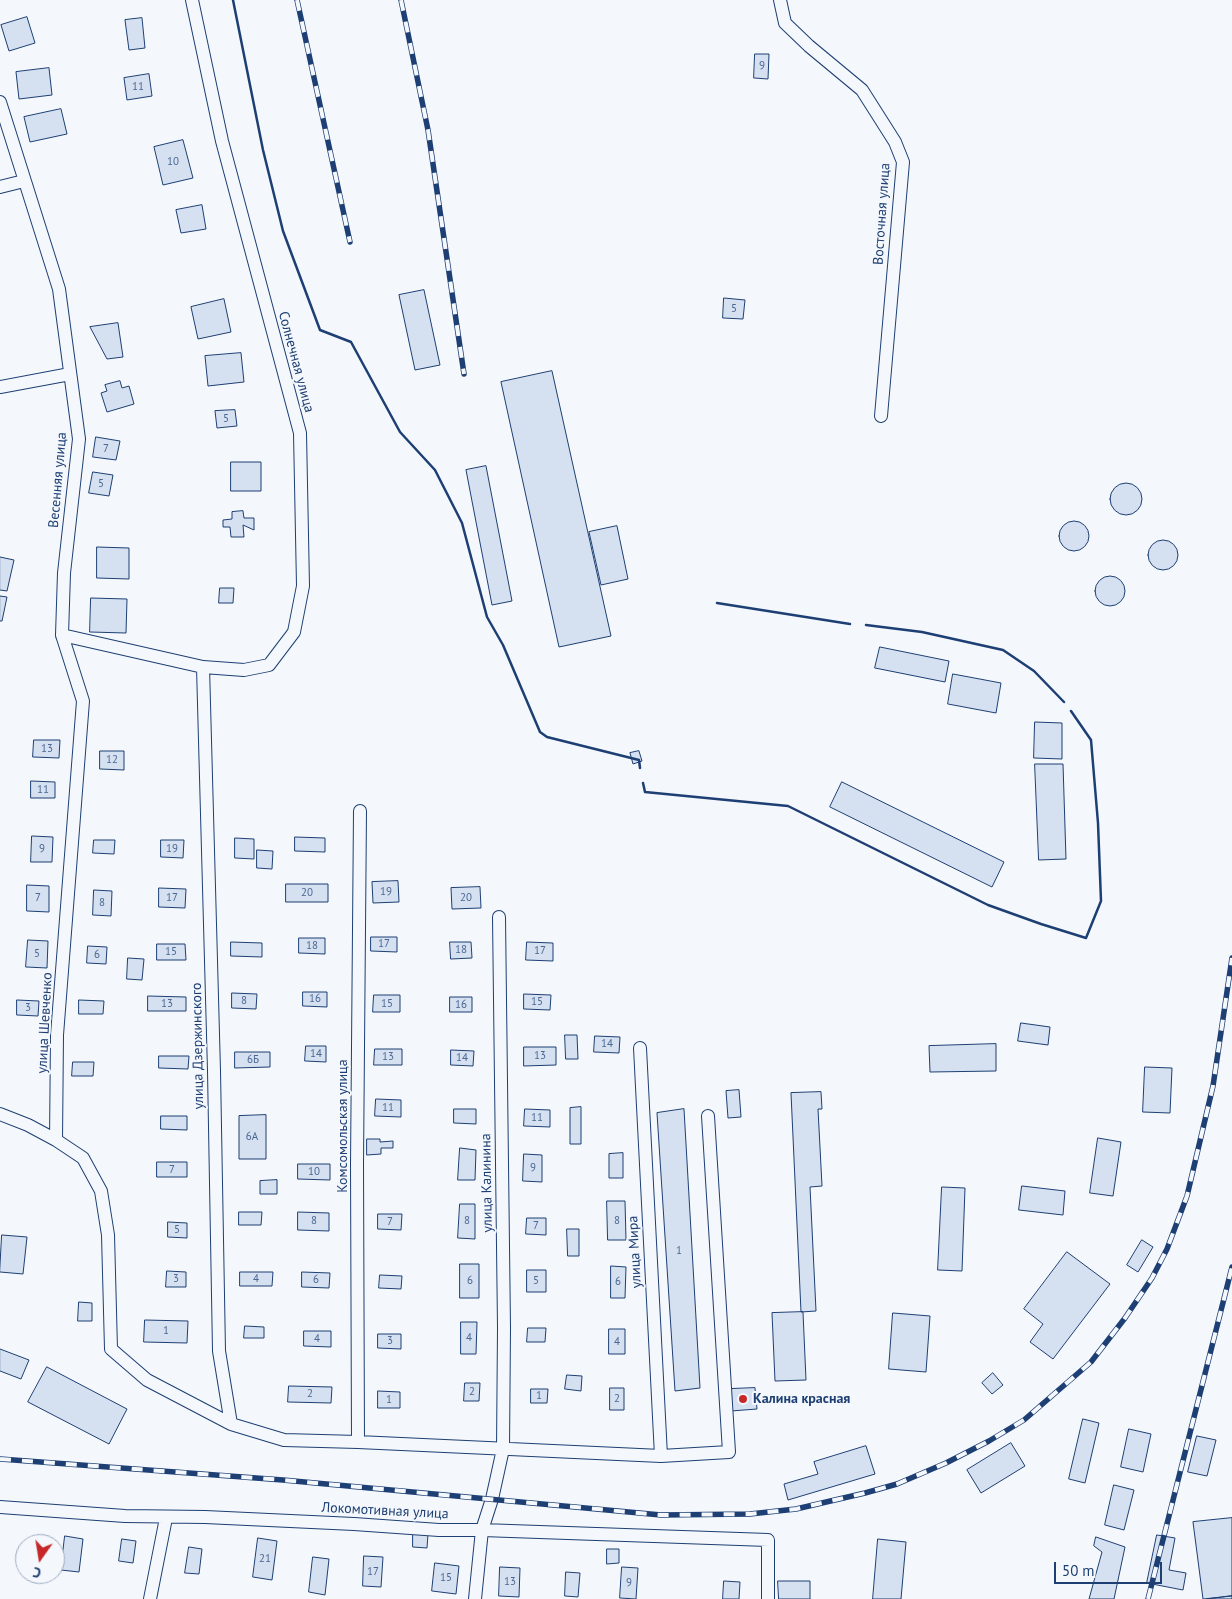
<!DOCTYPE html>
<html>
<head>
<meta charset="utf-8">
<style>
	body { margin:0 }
	#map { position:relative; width:1232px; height:1599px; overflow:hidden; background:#f4f7fb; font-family:"PT Sans",sans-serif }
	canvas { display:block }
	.north { position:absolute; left:15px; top:1534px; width:50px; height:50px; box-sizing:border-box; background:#f4f7fb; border:1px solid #9eadc5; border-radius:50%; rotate:193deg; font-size:14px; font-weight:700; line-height:20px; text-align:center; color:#1d3f73 }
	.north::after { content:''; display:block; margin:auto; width:18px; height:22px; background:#c62828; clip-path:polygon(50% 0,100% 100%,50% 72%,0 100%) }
	.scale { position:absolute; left:1054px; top:1562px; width:108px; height:22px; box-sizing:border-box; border:2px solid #1d3f73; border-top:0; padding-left:6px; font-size:15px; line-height:18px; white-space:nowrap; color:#1d3f73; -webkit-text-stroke:4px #f4f7fb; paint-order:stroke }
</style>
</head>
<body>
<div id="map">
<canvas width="1232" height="1599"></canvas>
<div class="north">С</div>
<div class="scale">50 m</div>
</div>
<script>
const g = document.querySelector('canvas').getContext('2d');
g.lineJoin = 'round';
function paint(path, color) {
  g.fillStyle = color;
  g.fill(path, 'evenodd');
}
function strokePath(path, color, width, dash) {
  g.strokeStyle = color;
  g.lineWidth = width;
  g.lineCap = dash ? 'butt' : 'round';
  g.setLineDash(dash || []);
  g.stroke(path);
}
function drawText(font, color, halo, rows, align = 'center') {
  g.font = font + ' "PT Sans",sans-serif';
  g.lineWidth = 4;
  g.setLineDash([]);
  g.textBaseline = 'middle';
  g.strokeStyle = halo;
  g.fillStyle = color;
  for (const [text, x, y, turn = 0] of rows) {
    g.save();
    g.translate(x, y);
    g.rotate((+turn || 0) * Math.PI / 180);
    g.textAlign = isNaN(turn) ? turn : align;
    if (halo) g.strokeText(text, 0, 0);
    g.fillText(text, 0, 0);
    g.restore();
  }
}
const building = new Path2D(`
	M27 17 35 43 9 51 1 25Z
	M142 18 145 48 129 50 125 20Z
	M755 54H769L768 79 754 78Z
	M49 68 52 95 19 99 16 72Z
	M149 74 152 96 127 100 124 78Z
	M61 109 67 134 30 142 24 117Z
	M183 140 193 178 163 185 154 147Z
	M202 205 206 229 181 233 176 210Z
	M424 290 440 365 415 370 399 295Z
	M724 298 745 300 743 319 723 318Z
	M224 299 231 332 198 339 191 307Z
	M118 323 123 357 107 359 90 327Z
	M241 353 244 382 208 386 205 356Z
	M552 371 611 636 559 647 501 382Z
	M120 381 122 388 129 386 134 404 107 412 101 393 107 391 105 385Z
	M235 410 237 426 217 428 215 411Z
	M96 437 120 441 116 460 93 457Z
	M231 462H261V491H231Z
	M486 466 512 601 492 605 466 470Z
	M93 472 113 475 109 496 89 493Z
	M1110 499a16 16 0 1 1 32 0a16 16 0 1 1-32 0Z
	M243 511 244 518H254V530L243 525 244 537H231L230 527H223V520L232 519V512Z
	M1059 536a15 15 0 1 1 30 0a15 15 0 1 1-30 0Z
	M617 526 628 579 601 585 589 532Z
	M1148 555a15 15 0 1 1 30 0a15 15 0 1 1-30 0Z
	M97 547 129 548V579L97 578Z
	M0 557 14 560 7 591 0 590Z
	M1095 591a15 15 0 1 1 30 0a15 15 0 1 1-30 0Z
	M220 588H234L233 603H219Z
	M0 596 7 597 2 621H0Z
	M91 598 127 599 126 633 90 632Z
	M880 647 949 661 945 682 875 668Z
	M953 674 1001 683 996 713 948 704Z
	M1035 722 1062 723V759L1034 758Z
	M34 740H60L59 758 33 757Z
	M100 751H124V770L100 769Z
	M639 751 642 761 633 764 630 753Z
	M1035 764H1063L1066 859 1039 860Z
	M31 781 55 782V798H31Z
	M842 782 1004 862 992 887 830 807Z
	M32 836 53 837 52 862H31Z
	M295 837 325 838V852L295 851Z
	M235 838 254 839V859L235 858Z
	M94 840H115L114 854 93 853Z
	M161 840H184L183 858 161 857Z
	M257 850 273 851 272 869 257 868Z
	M398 881 399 902 373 903 372 882Z
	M286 884H328V902H286Z
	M27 885 49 886V912L27 911Z
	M480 887 481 908 452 909 451 888Z
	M159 888 186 889 185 908 159 907Z
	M94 890 112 891 111 916 93 915Z
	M371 937H397V952L371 951Z
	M299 938H325V954L299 953Z
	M28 940 48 941 47 968 26 967Z
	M231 942 262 943V957L231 956Z
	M450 942H471L472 958 451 959Z
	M527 942 553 943V961L526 960Z
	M157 944H185L186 960H157Z
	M88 946 107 947 106 964 87 963Z
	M128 958 144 959 142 980 127 979Z
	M303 992H327V1007L303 1006Z
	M232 993 257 994 256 1009 232 1008Z
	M524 994 551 995 550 1010 524 1009Z
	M374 995H400V1012H373Z
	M148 996 186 997V1011H148Z
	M450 997H472V1012H450Z
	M17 1000 39 1001 38 1016 17 1015Z
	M79 1000 104 1001 103 1014H79Z
	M1021 1023 1050 1027 1048 1045 1018 1041Z
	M565 1035H577L578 1059H566Z
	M595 1036 620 1037 619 1053 594 1052Z
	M996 1044V1071L930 1072 929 1046Z
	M306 1046H326V1062L305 1061Z
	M524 1047H556V1065L524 1066Z
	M375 1049H402V1065H374Z
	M451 1050 474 1051 473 1066 451 1065Z
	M235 1052H270V1067L235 1068Z
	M159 1056H189L188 1069 159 1068Z
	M73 1062H94L93 1076H72Z
	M1145 1067 1172 1068 1170 1113 1143 1112Z
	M739 1090 741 1117 728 1118 726 1091Z
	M821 1092 822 1109H818L822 1186 810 1187 816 1311 801 1312 791 1093Z
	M376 1099 401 1100V1117L375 1116Z
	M581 1107V1144H570V1108Z
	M454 1109H476V1124L454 1123Z
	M525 1109 550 1110V1127L524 1126Z
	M684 1109 700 1388 675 1391 657 1113Z
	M266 1115V1159H239V1116Z
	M161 1116H187V1130L161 1129Z
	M1098 1138 1121 1142 1113 1196 1090 1193Z
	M367 1139H380V1142L393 1141V1148H381V1154L367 1155Z
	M460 1148 476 1150 475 1180H458Z
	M623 1153V1178H609V1154Z
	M524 1154 542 1155V1182L523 1181Z
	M157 1162H187V1177H157Z
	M298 1164H330V1180L298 1179Z
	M277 1180V1194H260V1181Z
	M1022 1186 1065 1191 1063 1215 1019 1210Z
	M942 1187 965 1188 962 1271 938 1270Z
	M607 1201H625L626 1240H608Z
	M460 1204H475V1239L458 1238Z
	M239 1212H262L261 1225H239Z
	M298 1212 329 1213V1231L298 1230Z
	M378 1214H402L401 1230 378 1229Z
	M527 1218H546V1235L526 1234Z
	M168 1222 187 1223V1238L168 1237Z
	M567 1229H579V1256H568Z
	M2 1235 27 1237 23 1274 0 1272Z
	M1142 1240 1153 1247 1138 1272 1127 1265Z
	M1067 1252 1110 1284 1053 1359 1030 1342 1043 1324 1024 1309Z
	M460 1264H479V1298H460Z
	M611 1266 626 1267 625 1298H611Z
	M527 1270H546V1292H527Z
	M167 1271 186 1272V1287H166Z
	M240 1272H273L272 1286H240Z
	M302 1272 330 1273 329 1288 302 1287Z
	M380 1275 402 1276 401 1289 379 1288Z
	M79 1302 92 1303V1321H78Z
	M803 1312 806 1380 775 1381 772 1313Z
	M893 1313 930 1316 926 1372 889 1369Z
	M145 1320 188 1321 187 1343 144 1342Z
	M461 1322H477L476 1354H461Z
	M245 1326 264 1327V1338H244Z
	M528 1328H546L545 1342H527Z
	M609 1329H625V1354H609Z
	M304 1331H331V1347L304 1346Z
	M378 1334H401V1349L378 1348Z
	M0 1349 29 1360 21 1379 0 1371Z
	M47 1367 127 1409 109 1444 28 1402Z
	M993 1373 1003 1385 992 1394 982 1383Z
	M567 1375 582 1376 581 1391 565 1389Z
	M465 1383H480L479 1401H464Z
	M289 1386 332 1387 331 1403 288 1402Z
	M610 1388H624V1410H610Z
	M755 1388 757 1409 731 1411 730 1389Z
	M531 1389H548L547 1403H531Z
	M378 1391 400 1392V1408H378Z
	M1083 1419 1099 1423 1085 1483 1069 1479Z
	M1129 1429 1151 1434 1143 1472 1121 1467Z
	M1197 1436 1216 1440 1207 1476 1188 1472Z
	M1011 1443 1025 1466 981 1493 967 1470Z
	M866 1446 875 1474 788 1500 784 1484 818 1474 814 1462Z
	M1114 1485 1134 1490 1124 1530 1105 1525Z
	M1232 1518V1596L1203 1599 1193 1522Z
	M413 1534H428L427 1548 413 1547Z
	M1157 1535 1175 1538 1169 1570 1186 1573 1183 1590 1147 1583Z
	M65 1536 83 1539 79 1572 61 1570Z
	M1096 1537 1125 1547 1114 1599H1089L1102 1552 1094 1546Z
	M258 1538 277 1541 272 1580 253 1577Z
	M122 1539 136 1541 133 1563 119 1561Z
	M878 1539 906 1542 901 1599H873Z
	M189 1547 202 1549 199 1574 185 1573Z
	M607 1549H619V1563L607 1564Z
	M364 1556 383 1557 381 1587 363 1586Z
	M313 1557 329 1559 325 1595 309 1592Z
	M435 1563 459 1566 456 1594 432 1591Z
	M500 1567 520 1568 519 1597 499 1596Z
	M622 1567 638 1568 636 1599 620 1598Z
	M566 1572 580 1573 578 1597 565 1596Z
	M724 1581 740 1582 739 1599H723Z
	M778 1581H810V1599H779Z
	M1232 1596V1599H1207Z`);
paint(building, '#d5e0f0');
strokePath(building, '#1d3f73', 1);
const street = new Path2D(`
	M780 0 785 23 809 46 862 90 895 142 903 162 881 416
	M0 102 59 289 79 439 64 573 62 635 203 667 244 670 269 665 294 632 303 586 300 433 222 141 192 0
	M0 187 24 181
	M0 387 70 374
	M62 635 83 701 57 1035 56 1140 83 1158 101 1191 108 1235 111 1349 147 1380 231 1424 284 1440 358 1442 661 1456 729 1452 708 1116
	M203 667 214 1071 219 1351 231 1424
	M640 1048 661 1456
	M0 1114 28 1125 56 1140
	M358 1442 357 1164 360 811
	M0 1507 125 1516 205 1517 354 1524 439 1530H482L768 1540V1599
	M150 1599 166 1518
	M475 1599 482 1530 492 1499 503 1449 504 1328 499 917`);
strokePath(street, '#1d3f73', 14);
strokePath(street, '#f4f7fb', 12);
const rail = new Path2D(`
	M297 0 350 242
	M401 0 428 130 464 374
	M0 1459 283 1480 661 1515 750 1514 796 1509 865 1493 897 1484 946 1463 989 1441 1024 1420 1091 1362 1125 1318 1152 1278 1167 1249 1187 1196 1213 1086 1232 958
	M1148 1599 1232 1267`);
strokePath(rail, '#1d3f73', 5.5);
strokePath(rail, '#f4f7fb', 4, [11]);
strokePath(new Path2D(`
	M233 0 263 150 283 231 320 330 351 342 400 432 435 470 462 523 487 617 503 645 540 732 547 737 639 760 640 768
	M717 603 850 624
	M866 625 922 632 1003 650 1034 671 1064 702
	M643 783 645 792 788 806 988 905 1041 924 1086 938 1101 901 1098 823 1091 740 1071 711`), '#1d3f73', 2.5);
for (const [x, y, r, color] of [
	[743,1399,5,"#c62828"]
]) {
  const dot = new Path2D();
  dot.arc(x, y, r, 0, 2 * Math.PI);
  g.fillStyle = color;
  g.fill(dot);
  strokePath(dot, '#f4f7fb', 2);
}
drawText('11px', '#4b6792', null, [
	["9",762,66],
	["11",138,87],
	["10",173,162],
	["5",734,309],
	["5",226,419],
	["7",106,449],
	["5",101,484],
	["13",47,749],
	["12",112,760],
	["11",43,790],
	["9",42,849],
	["19",172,849],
	["19",386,892],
	["20",307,893],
	["7",38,898],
	["17",172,898],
	["20",466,898],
	["8",102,903],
	["17",384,944],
	["18",312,946],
	["18",461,950],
	["17",540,951],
	["15",171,952],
	["5",37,954],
	["6",97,955],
	["16",315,999],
	["8",244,1001],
	["15",537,1002],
	["13",167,1004],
	["15",387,1004],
	["16",461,1005],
	["3",28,1008],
	["14",607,1044],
	["14",316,1054],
	["13",540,1056],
	["13",388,1057],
	["14",462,1058],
	["6Б",253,1060],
	["11",388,1108],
	["11",537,1118],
	["6А",252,1137],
	["9",533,1168],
	["7",172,1170],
	["10",314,1172],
	["8",314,1221],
	["8",467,1221],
	["8",617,1221],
	["7",390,1222],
	["7",536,1226],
	["5",177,1230],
	["1",679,1251],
	["3",176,1279],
	["4",256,1279],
	["6",316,1280],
	["6",470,1281],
	["5",536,1281],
	["6",618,1282],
	["1",166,1331],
	["4",469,1338],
	["4",317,1339],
	["3",390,1341],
	["4",617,1342],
	["2",472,1392],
	["2",310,1394],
	["1",539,1396],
	["2",617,1399],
	["1",389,1400],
	["21",265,1559],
	["17",373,1572],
	["15",446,1578],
	["13",510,1582],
	["9",629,1583]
]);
drawText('14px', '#1d3f73', '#f4f7fb', [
	["Восточная улица",882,214,-86],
	["Солнечная улица",296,362,75],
	["Весенняя улица",58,480,-85],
	["улица Шевченко",45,1023,-87],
	["улица Дзержинского",198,1046,-91],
	["Комсомольская улица",343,1126,-90],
	["улица Калинина",487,1183,-91],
	["улица Мира",635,1252,-93],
	["Локомотивная улица",385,1511,3]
]);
drawText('bold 14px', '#1d3f73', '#f4f7fb', [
	["Калина красная",753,1399]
], 'left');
</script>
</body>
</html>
